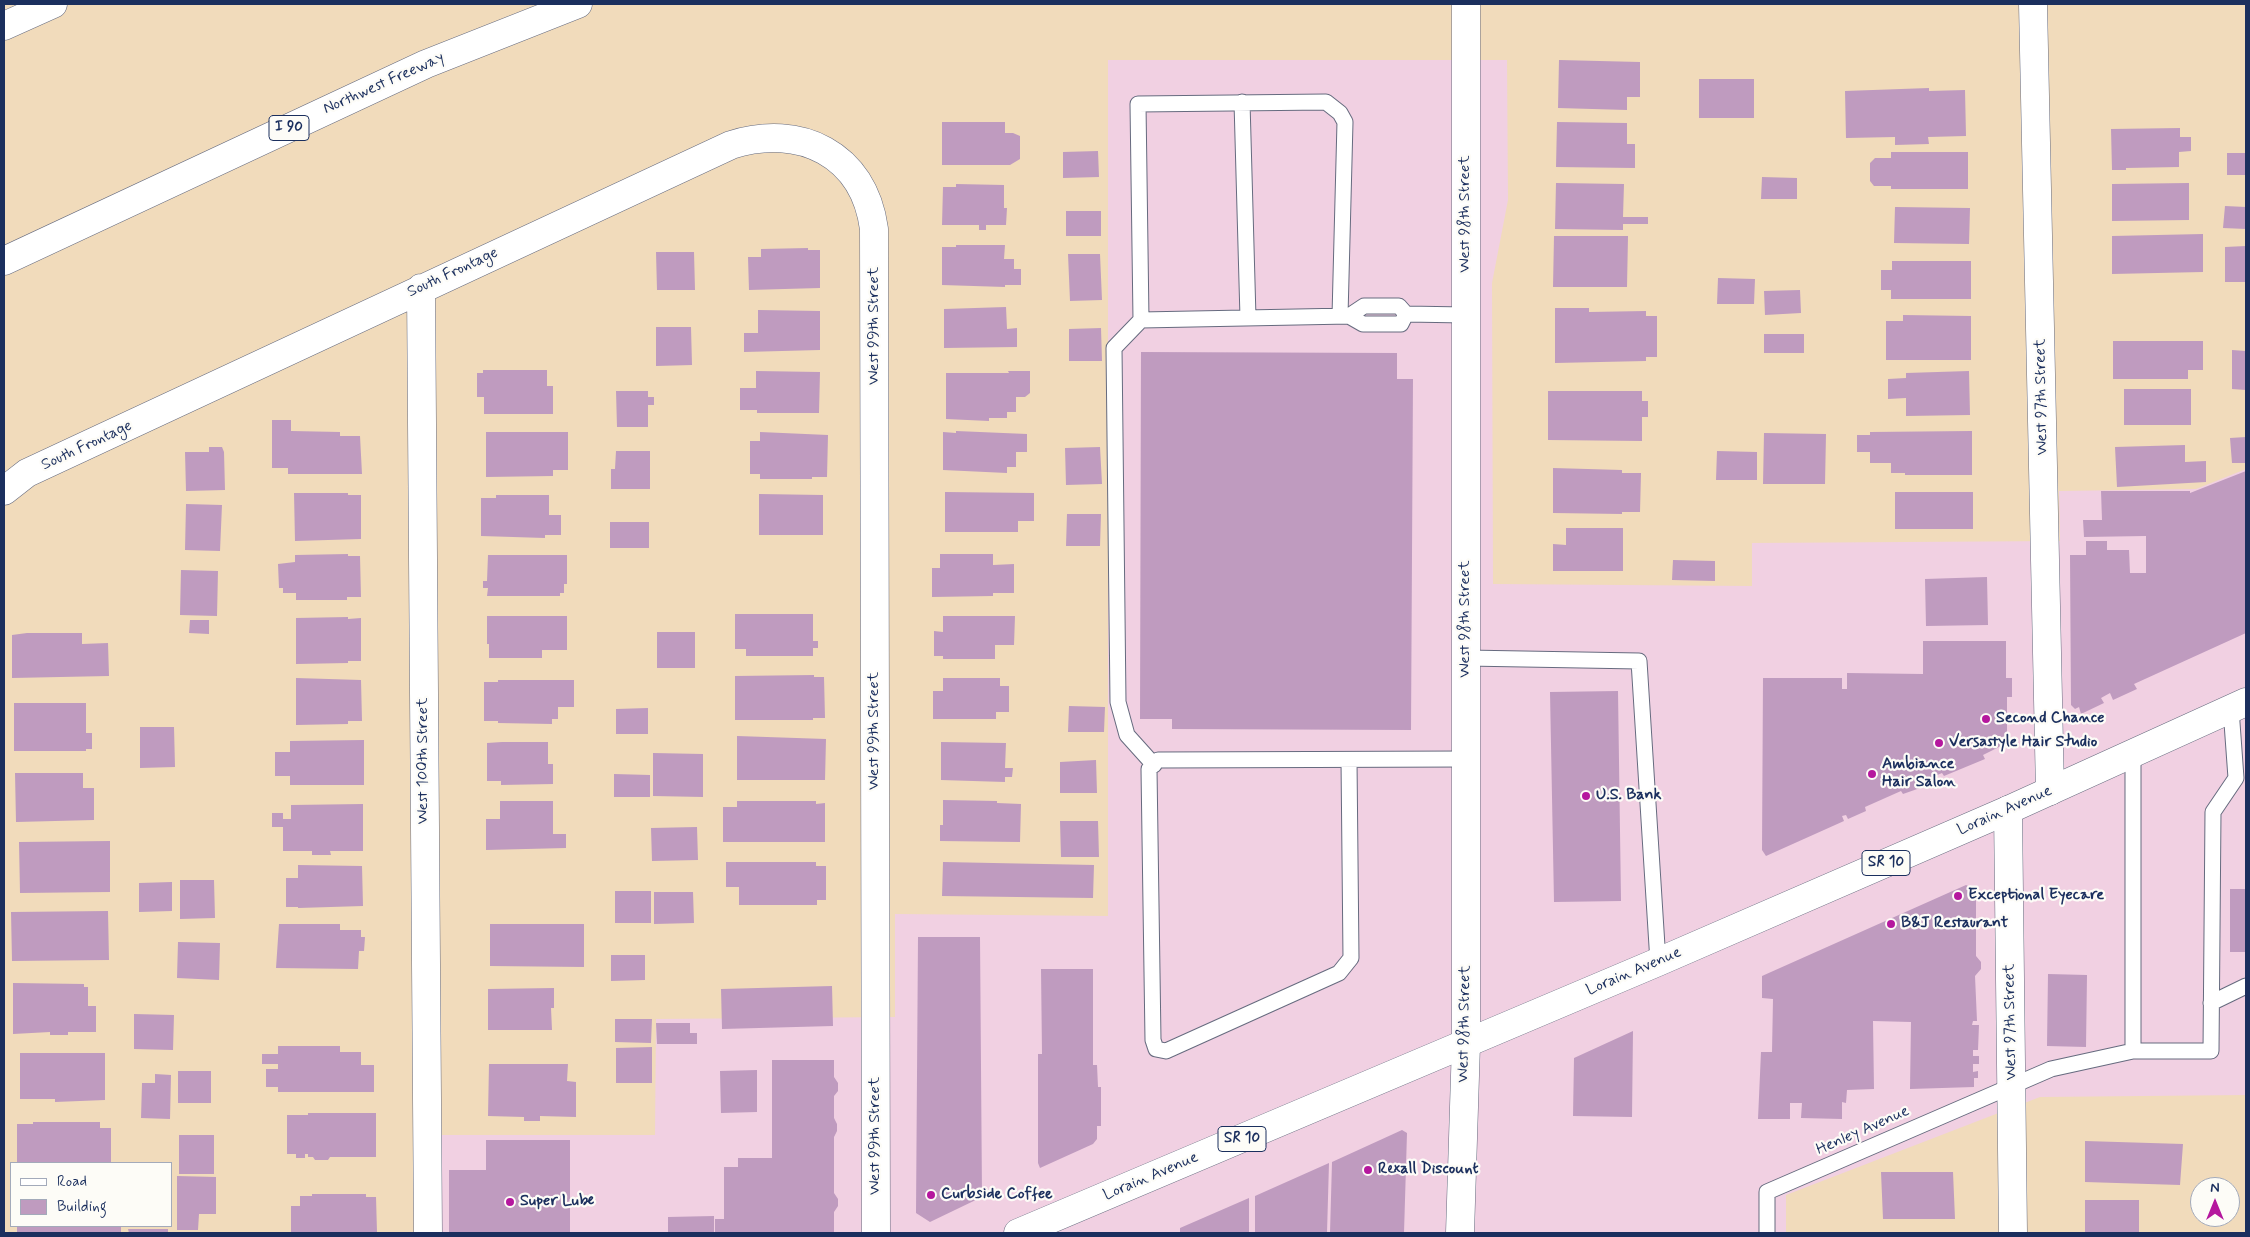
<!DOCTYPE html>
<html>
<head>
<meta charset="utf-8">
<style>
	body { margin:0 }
	#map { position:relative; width:2250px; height:1237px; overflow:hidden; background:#f1dbbb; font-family:Mynerve,sans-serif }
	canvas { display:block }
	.frame { position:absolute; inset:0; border:5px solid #1b2f5e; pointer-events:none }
	.legend { position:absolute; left:10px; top:1162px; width:162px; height:65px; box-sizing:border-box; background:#fdfcf7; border:1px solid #a3aaba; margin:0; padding:6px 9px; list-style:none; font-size:15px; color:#1b2f5e }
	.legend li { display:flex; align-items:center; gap:10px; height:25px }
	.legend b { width:25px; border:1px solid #a3aaba }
	.north { position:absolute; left:2190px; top:1177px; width:50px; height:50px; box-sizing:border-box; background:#fdfcf7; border:1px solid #a3aaba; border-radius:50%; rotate:0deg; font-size:14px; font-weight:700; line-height:20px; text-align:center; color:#1b2f5e }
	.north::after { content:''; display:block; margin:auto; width:18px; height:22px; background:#b5179e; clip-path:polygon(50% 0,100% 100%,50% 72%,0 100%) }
</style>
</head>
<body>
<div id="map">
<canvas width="2250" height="1237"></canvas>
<div class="frame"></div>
<ul class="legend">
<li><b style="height:6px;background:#fff"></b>Road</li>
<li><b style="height:14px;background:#bf9bbf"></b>Building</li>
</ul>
<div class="north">N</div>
</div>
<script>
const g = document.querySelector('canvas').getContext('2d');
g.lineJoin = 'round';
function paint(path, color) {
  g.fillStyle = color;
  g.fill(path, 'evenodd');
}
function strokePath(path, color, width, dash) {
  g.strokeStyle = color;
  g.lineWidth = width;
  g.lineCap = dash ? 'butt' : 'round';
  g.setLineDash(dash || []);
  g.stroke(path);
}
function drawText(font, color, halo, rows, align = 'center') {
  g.font = font + ' Mynerve,sans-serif';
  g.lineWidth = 4.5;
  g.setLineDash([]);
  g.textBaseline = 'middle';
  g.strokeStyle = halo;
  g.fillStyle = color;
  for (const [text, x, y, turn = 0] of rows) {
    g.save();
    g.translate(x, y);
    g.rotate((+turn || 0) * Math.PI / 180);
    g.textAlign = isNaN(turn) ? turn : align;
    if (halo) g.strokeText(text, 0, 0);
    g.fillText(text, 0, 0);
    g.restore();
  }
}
paint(new Path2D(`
	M1108 60H1507L1508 200 1492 283 1493 584 1752 586V543L2060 541 2059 491 2196 489 2246 469V1095L2040 1097 1786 1195V1233H440V1135H655L656 1019 895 1017V914L1108 916Z`), '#f1d0e2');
paint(new Path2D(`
	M1559 60 1640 62V97H1627V110L1558 108Z
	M1699 79H1754V118H1699Z
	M1929 88V91L1965 90 1966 136 1928 137 1929 144 1895 145V137L1846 138 1845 91Z
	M942 122H1005V133H1013L1020 136V159L1010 165H942Z
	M1557 122 1627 123V144H1635V168L1556 167Z
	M2180 128V137H2191V151L2179 152V167L2126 168V170H2112L2111 129Z
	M1098 151 1099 177 1063 178V152Z
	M1891 152H1968V189H1891V186H1874L1870 181V163L1875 158H1891Z
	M2227 153H2246V175H2227Z
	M1762 177 1797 178V199H1761Z
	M1556 183 1624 184 1623 217H1648V224H1623V230L1555 229Z
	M2189 183V220L2112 221V184Z
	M956 184 1004 185V208H1007L1006 225H986V230H979V225H942L943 187H956Z
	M2225 206 2246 207V229L2223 228Z
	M1895 207 1970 208 1969 244 1894 243Z
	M1066 211H1101V236H1066Z
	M2203 234V272L2112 274V236Z
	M1554 236H1628L1627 287H1553Z
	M956 245H1005L1004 259H1014V269H1021V285H1005V287L942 285V247H956Z
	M2246 246V282H2225V247Z
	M808 248V250H820V288L749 290 748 257H761V249Z
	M656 252H694L695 290H657Z
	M1068 254H1100L1102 300 1070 301Z
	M1892 261H1971V299H1891V290H1881V270H1892Z
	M1718 278 1755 279 1754 304H1717Z
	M1800 290 1801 313 1765 315 1764 291Z
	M1006 307 1007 329 1017 328V347L944 348V309Z
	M1555 308H1589V312L1646 311V316H1657V357H1646V361L1555 363Z
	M758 310 820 311V350L744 352V333H758Z
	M1903 315 1971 316V360H1886V321H1903Z
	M656 327H691L692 365 656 366Z
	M1101 328 1102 361H1069V329Z
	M1764 334H1804V353H1764Z
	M2113 341H2203V370H2188V379H2113Z
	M2232 350 2246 351V390L2232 389Z
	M1141 352 1397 353V379H1413L1411 730 1172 729V719H1140Z
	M483 370H547V386H553V414H484V397H477V373H483Z
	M756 371 820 372 819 413H757V410H740V388H756Z
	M1008 371H1030V393L1025 397H1016V412H1007V418H989V421L946 419V373H1009Z
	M1969 371 1970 415 1906 416V398L1888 399V379L1906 378V373Z
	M2124 389H2191V425H2124Z
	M616 391H648V397H654V405H648V427H617Z
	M1548 391H1642V401H1648V417H1642V441L1548 440Z
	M272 420H291V431L340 432V436H360L362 474H288V468H272Z
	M956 431 1027 434V452H1016V467H1007V473L943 470V432L956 433Z
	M1972 431V475H1905V473H1891V463H1870V452H1857V435H1870V432Z
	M486 432H568V470H553V476L486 477Z
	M760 432 828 435 827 477H812V479H760V474H750V441H760Z
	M1764 433 1826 434 1825 484H1763Z
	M2246 437V463H2232L2230 438Z
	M2185 445V462L2206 461V482L2117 487 2115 447Z
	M209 447H222L224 452 225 490 186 491 185 452H209Z
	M1100 447 1102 484 1066 485 1065 448Z
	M616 451H650V489H611V469H615Z
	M1717 451 1757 452V480H1716Z
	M1553 468 1622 470V473H1641L1640 512H1622V514L1553 513Z
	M2246 471V633L2134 684 2137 689 2113 700 2110 693 2101 698 2104 703 2081 714 2079 707 2075 709 2071 705 2070 555H2086V541H2107V550H2129L2130 573H2146V536L2084 537 2083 520H2102L2101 491H2190V493Z
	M945 492 1034 493V521H1018V532H945Z
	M1895 492H1973V529H1895Z
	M294 493H348V495H361V539L295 541Z
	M759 494 823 495V535H759Z
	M496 495H549V515H561V535H545V538L481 536V498H496Z
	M186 504 222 505 220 551 185 550Z
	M1067 514H1101L1100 546H1066Z
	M610 522H649V548H610Z
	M1566 528H1623V571H1553V544L1566 545Z
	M348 554V556H360L361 597H347V600H296V593H283V588H279L278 564 295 562V555Z
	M940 554H993V565L1014 564V593H993V596L932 597V568H940Z
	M488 555H567V584H564V593H560V596H487L488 588H483V581H487Z
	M1673 560 1715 561V581L1672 580Z
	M181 570 218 571 217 616 180 615Z
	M1987 577 1988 625 1926 626 1925 579Z
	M735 614H813V641H818V648H813V656H746V649H735Z
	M487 616H567V650H542V658H489V644H487Z
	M943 616H1015L1014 645H995V659H943V656H934V631L943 632Z
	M348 617V619L361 618V661H348V663L296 664V618Z
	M190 620H209V634L189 633Z
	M657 632H695V668H657Z
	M27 633H82V644L108 643 109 676 12 678V635Z
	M1923 641H2006V678H2012V697H2007V743L1983 755 1985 759 1944 776 1942 773 1921 782 1923 787 1903 794 1901 791 1865 807 1866 811 1848 819 1846 815 1842 816 1844 821 1766 856 1762 850 1763 678H1842V689H1847V673L1923 674Z
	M814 675V677H824L825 718H813V720H735V676Z
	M296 678 361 680 362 721H348V724L296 725Z
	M943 678H1000V686H1009V712H996V719H933V691H943Z
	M498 680H574V707H558V719H552V724L498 723V721H484V682H498Z
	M1618 691 1621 901 1554 902 1550 692Z
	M14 703H86V733H92V749H86V751H14Z
	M1069 706 1105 707 1104 732H1068Z
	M648 708V734H616V709Z
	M140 727H174L175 767 140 768Z
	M737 736 826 739 825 780H737Z
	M364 740V785H290V776H275V752H290V741Z
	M502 742H548V764H553V784L501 785V781H487V743Z
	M941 742 1006 743 1005 768H1013L1012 777H1005V782L941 780Z
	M653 753 703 754V797L653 796Z
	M1096 760 1097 793H1060V762Z
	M15 773H83V788H94V820L16 822Z
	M614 774 650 775V797H614Z
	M943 800 997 801V803L1021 804 1020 842 940 841V825H943Z
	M500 801H553V834H566V848L486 850V819H500Z
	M737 801H816V804L825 803V842H723V807H737Z
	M363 804V851H330L331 855H312V851H283V827H272V813H283V819H291V805Z
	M1060 821H1098L1099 857H1061Z
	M697 827 698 860 652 861 651 828Z
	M110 841V892L20 893 19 842Z
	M726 862H816V866H826V900H817V905H739V887H726Z
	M943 862 1094 865 1093 898 942 896Z
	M298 865 362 866 363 906 298 908V907H286V878H298Z
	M180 880H214L215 918 180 919Z
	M172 882V911L139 912V883Z
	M1966 885 1976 890V956L1981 962V969L1975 976 1977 1021H1973L1972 1025H1979L1978 1050H1973V1056H1979V1064H1973V1072L1978 1071V1078H1974V1087L1910 1089 1911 1022 1873 1021 1874 1089 1847 1090 1846 1103 1842 1102V1119L1801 1118 1802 1103H1790V1119H1758L1761 1052H1772L1773 999 1762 998V976Z
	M2230 889H2246V952H2230Z
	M615 891H651V923H615Z
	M654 892H693L694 923 654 924Z
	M108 911 109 960 12 961 11 912Z
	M279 924H340V930H361V937H365L364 951H359L358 969 276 968Z
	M490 924H584V967L490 966Z
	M918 937H980L982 1197 930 1222 916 1213Z
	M178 942 220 943 219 980 177 978Z
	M611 955H645V980L611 981Z
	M1041 969H1093V1065H1097L1098 1087H1101V1126H1097V1139L1093 1144 1040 1168 1038 1163V1054H1042Z
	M2048 974 2087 975 2086 1047 2047 1046Z
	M13 983 84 984V987H88V1006H96V1032H68V1035H50V1032L13 1034Z
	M832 986 833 1026 722 1029 721 989Z
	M554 988V1008H551L552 1030H488V989Z
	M134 1014 174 1015 173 1050 134 1049Z
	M615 1019H652L651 1043 615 1042Z
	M656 1023H690V1033H697V1044H657Z
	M1633 1031 1632 1117 1573 1116 1574 1058Z
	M278 1046H340V1052H361V1065H374V1092H278V1087H266V1069H278V1064H262V1054H278Z
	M652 1047V1083H616V1048Z
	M20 1053H105V1100L55 1102V1099H20Z
	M772 1060H834V1077L838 1083V1091L834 1096V1118L837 1124V1131L834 1137V1193L838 1199V1206L834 1212V1233H715V1219H724V1167H738V1158H772Z
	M489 1064H568L567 1081 576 1082V1117L540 1116V1121H524V1117L488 1116Z
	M757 1070V1112L721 1113 720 1071Z
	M178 1071H211V1103H178Z
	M155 1074 171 1075 170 1119 141 1118 142 1083H155Z
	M308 1113H376V1157H330L328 1160H315L313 1157H308V1154H305V1158H296V1154H287V1115H308Z
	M33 1122H100V1128H111V1163H17V1124H33Z
	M1402 1130 1407 1133 1404 1233H1330L1332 1162Z
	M179 1135H214V1174H179Z
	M486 1140H570V1233H449V1170H486Z
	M2085 1141 2183 1144 2180 1185 2085 1182Z
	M1329 1163 1327 1233H1255V1196Z
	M1881 1172H1953L1955 1219H1883Z
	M177 1176 216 1177V1214H199L198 1230H177Z
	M312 1194H366V1197H376L377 1232 291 1233V1206H300V1196H312Z
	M1249 1198V1233H1180V1228Z
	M2085 1200H2139V1233H2085Z
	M714 1216V1233H668V1217Z
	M17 1226H121V1233H17Z
	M128 1229H168V1233H129Z`), '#bf9bbf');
const service = new Path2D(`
	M1242 102 1248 318
	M1364 306H1399L1406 314 1401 324H1363L1349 316Z
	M1406 314 1466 315
	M1340 316 1345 122 1340 113 1326 102 1138 104 1141 320 1349 316
	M1141 320 1114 348 1118 702 1127 735 1154 765
	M1466 658 1639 661 1658 962
	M2133 753V1051H2211L2213 812 2236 778 2231 709
	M1349 760 1351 958 1339 973 1166 1051 1156 1049 1153 1040 1149 769 1158 760 1466 759
	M2211 1003 2246 986
	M1767 1233V1192L2051 1069 2133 1051`);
const minor = new Path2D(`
	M2033 4 2050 791
	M421 288 428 1233
	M4 491 27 473 731 145C800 123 864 154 874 229L876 1233
	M2008 810 2013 1233
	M1460 1233 1466 1044`);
const tertiary = new Path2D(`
	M1466 4V1044`);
const primary = new Path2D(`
	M1018 1233 1658 962 2008 810 2246 702`);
const motorway = new Path2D(`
	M4 26 53 4
	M4 261 426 64 578 4`);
strokePath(service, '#666b7f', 17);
strokePath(minor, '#666b7f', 29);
strokePath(tertiary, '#666b7f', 29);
strokePath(primary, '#666b7f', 29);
strokePath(motorway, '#666b7f', 29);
strokePath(service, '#fff', 15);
strokePath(minor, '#fff', 28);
strokePath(tertiary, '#fff', 28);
strokePath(primary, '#fff', 28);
strokePath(motorway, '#fff', 28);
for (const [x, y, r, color] of [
	[1986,719,5,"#b5179e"],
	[1939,743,5,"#b5179e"],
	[1872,774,5,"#b5179e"],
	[1586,796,5,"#b5179e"],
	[1958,896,5,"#b5179e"],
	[1891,924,5,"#b5179e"],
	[1368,1170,5,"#b5179e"],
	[931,1195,5,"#b5179e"],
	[510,1202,5,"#b5179e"]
]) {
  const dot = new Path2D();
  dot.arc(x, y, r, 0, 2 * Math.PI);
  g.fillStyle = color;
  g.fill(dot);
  strokePath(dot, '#fdfcf7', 2);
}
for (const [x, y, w] of [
	[289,128,40],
	[1886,863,48],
	[1242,1139,48]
]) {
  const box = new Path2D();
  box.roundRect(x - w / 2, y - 12.5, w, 25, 4);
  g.fillStyle = '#fdfcf7';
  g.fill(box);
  strokePath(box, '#1b2f5e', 1);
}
drawText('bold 15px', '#1b2f5e', null, [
	["I 90",289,128],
	["SR 10",1886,863],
	["SR 10",1242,1139]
]);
drawText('16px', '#1b2f5e', '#fdfcf7', [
	["Northwest Freeway",384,84,-24],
	["West 98th Street",1466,214,-90],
	["South Frontage",453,273,-25],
	["West 99th Street",875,326,-90],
	["West 97th Street",2042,397,-91],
	["South Frontage",87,446,-25],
	["West 98th Street",1466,619,-90],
	["West 99th Street",875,731,-90],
	["West 100th Street",424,761,-90],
	["Lorain Avenue",2005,811,-24],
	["Lorain Avenue",1634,972,-23],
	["West 97th Street",2011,1022,-91],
	["West 98th Street",1465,1024,-89],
	["Henley Avenue",1863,1131,-24],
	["West 99th Street",876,1136,-90],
	["Lorain Avenue",1151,1177,-23]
]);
drawText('bold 16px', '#1b2f5e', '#fdfcf7', [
	["Second Chance",1996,719],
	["Versastyle Hair Studio",1949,743],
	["Ambiance",1882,765],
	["Hair Salon",1882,783],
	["U.S. Bank",1596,796],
	["Exceptional Eyecare",1968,896],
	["B&J Restaurant",1901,924],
	["Rexall Discount",1378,1170],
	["Curbside Coffee",941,1195],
	["Super Lube",520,1202]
], 'left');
</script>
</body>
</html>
